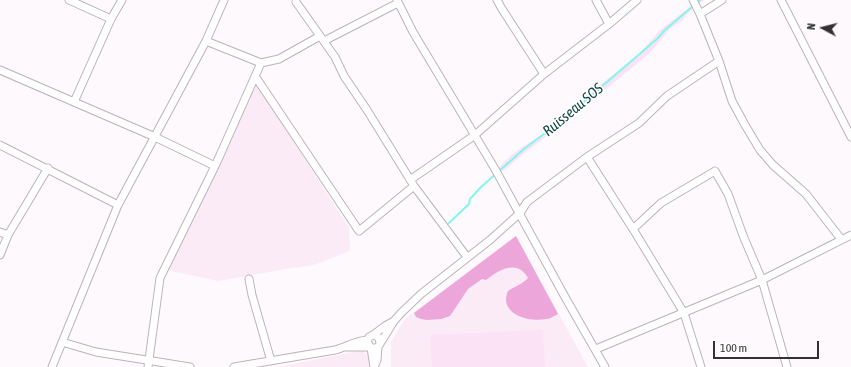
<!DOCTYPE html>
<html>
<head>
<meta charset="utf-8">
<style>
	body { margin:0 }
	#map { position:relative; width:851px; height:367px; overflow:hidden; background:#fef9fd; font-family:"Asap Condensed",sans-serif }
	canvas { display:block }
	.north { position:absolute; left:803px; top:8px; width:40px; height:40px; -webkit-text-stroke:3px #fff; paint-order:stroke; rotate:277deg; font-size:11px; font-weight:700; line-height:16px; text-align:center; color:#343133 }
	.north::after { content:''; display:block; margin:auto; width:14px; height:18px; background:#343133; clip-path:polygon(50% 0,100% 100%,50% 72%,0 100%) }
	.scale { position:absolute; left:713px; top:341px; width:106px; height:18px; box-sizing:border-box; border:2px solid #343133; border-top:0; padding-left:5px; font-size:12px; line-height:14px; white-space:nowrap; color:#343133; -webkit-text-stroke:3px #fff; paint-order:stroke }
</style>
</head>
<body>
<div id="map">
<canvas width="851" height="367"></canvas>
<div class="north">N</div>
<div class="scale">100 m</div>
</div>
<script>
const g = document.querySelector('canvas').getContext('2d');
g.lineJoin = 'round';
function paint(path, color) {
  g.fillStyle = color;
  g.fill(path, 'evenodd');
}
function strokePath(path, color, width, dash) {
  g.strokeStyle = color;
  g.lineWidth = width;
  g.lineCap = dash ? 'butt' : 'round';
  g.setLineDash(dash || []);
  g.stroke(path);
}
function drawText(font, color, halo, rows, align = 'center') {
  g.font = font + ' "Asap Condensed",sans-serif';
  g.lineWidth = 3;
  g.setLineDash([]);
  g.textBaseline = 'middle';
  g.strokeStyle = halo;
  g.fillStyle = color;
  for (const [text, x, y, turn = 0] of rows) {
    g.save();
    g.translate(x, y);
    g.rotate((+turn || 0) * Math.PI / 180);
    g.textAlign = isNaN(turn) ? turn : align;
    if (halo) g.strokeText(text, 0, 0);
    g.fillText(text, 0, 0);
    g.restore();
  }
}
paint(new Path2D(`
	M256 83 349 228 350 251 314 265 286 269 218 281 167 270Z
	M516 236 588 367H391V342L405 319Z
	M363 350 369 358V367H278Z`), '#fbebf6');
paint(new Path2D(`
	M699 0H704L686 15 684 19 670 29 650 53 575 114C568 119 562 125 555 130 538 142 522 154 506 169L502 171 499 168C518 143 558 132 571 107L614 74 640 53 660 30Z
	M543 330 545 367H432L430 335Z`), '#fbe2f4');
paint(new Path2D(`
	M516 236 558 314C554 316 550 319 546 319 533 322 507 317 506 300 506 297 507 293 508 291 515 286 523 284 528 278 517 259 499 270 486 280L482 279 468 289 450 316 441 319 427 320 421 319 416 317 414 313Z`), '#eca6da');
strokePath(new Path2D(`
	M449 223 469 204 470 199 481 187 524 149 564 119 657 39 665 30 700 0`), '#83f6ee', 2);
const minor = new Path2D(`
	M69 0 111 19
	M397 0 413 32 495 169 565 297 605 367
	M497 0 502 9 544 74
	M693 0 700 14 719 61 732 101 745 125 760 150 773 165 806 194 841 239
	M781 0 851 137
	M296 2 335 57 344 76 367 110 414 186 467 257
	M700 14 722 0
	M609 24 637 0
	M206 41 261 63 279 59 320 36
	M324 41 398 3
	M0 70 155 137 215 166
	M255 76 359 231 414 186
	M74 102 111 19 122 0
	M0 145 118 205 206 41 224 0
	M587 157 633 229
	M410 180 475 135 544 74 609 24 596 0
	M0 232 8 235
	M0 255 8 235 48 168
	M249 279 252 295 271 361
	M373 335 385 326 394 321
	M62 342 96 352 190 367
	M380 342 378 337 373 335 369 337 367 342 371 348H376L378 347 394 321 401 313 421 294 490 240 520 213 527 202 587 157 639 123 667 96 719 61
	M346 347H369
	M371 348 374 367
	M596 349 762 280 851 235
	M52 367 118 205
	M148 367 160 278 216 164 261 63
	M234 367 335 350C346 347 355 341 367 340
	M374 367 377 360 378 347
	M701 367 684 313 633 229 661 203 715 171 728 194 744 238 762 280 787 367`);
strokePath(minor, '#bcb3b9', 9);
strokePath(minor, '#fff', 7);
drawText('italic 15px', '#114643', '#fff', [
	["Ruisseau SOS",573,110,-40]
]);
</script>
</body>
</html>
